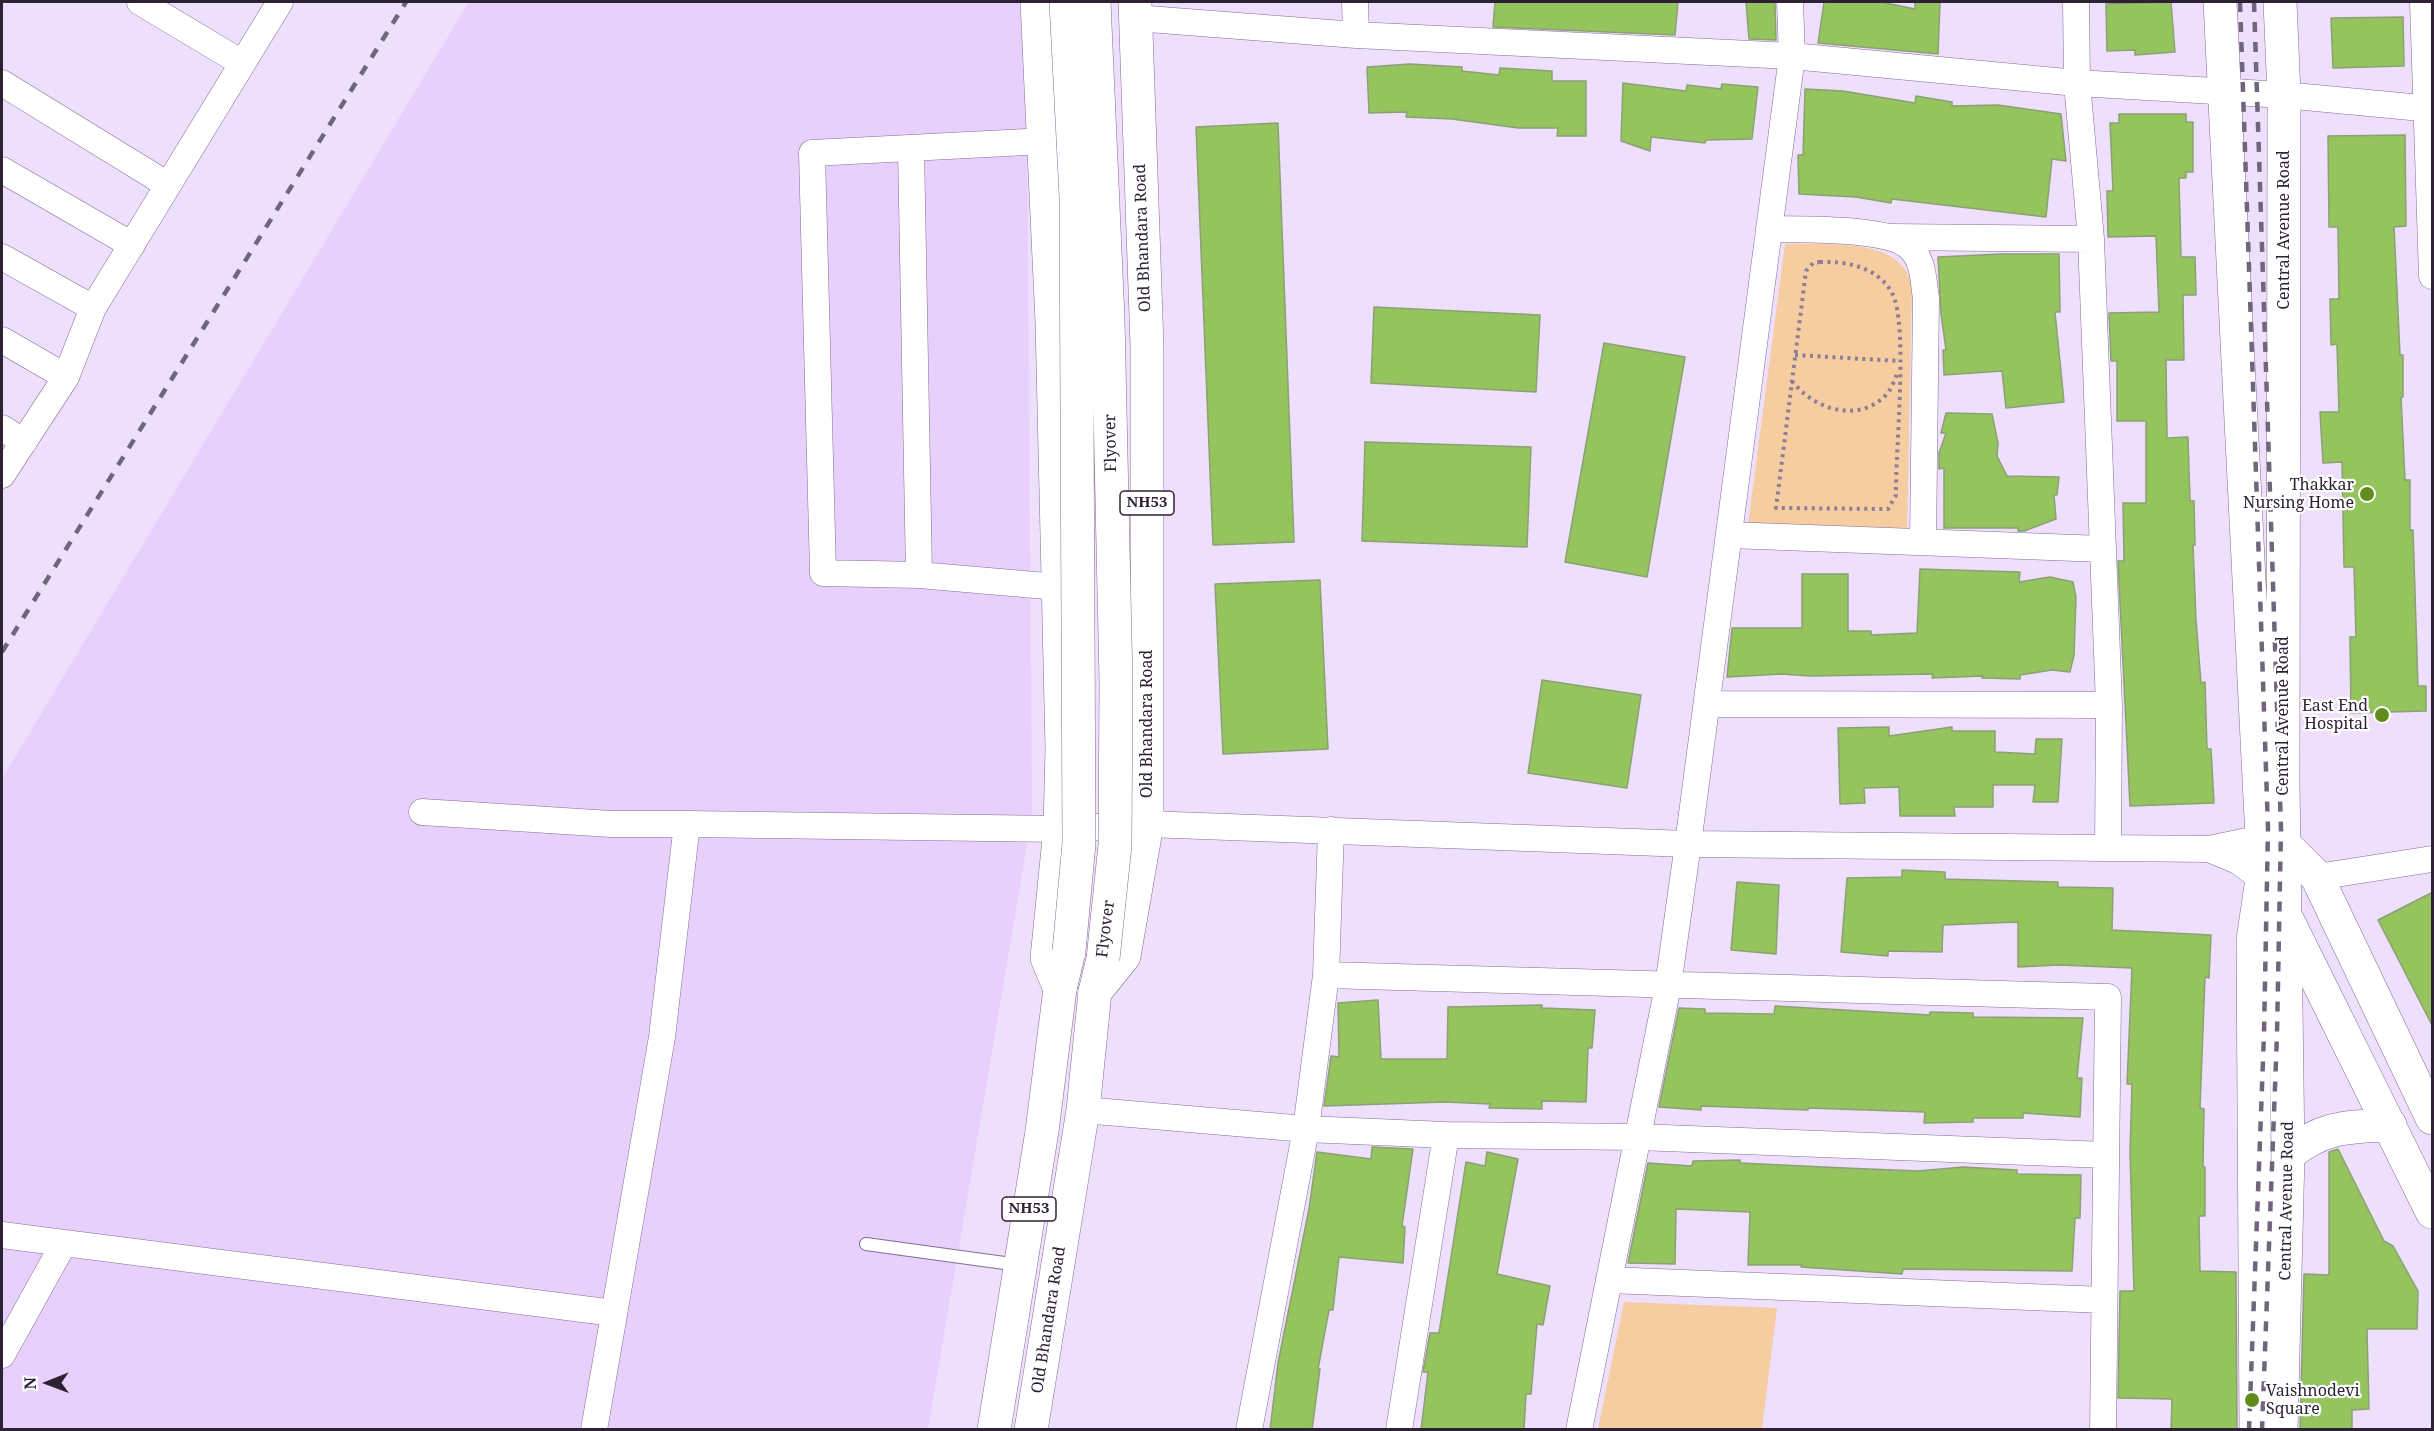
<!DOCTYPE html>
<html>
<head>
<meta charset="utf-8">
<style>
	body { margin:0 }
	#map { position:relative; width:2434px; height:1431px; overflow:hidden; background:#eedffc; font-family:"Noto Serif",serif }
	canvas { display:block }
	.frame { position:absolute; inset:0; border:3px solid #2c2234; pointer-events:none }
	.north { position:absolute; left:18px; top:1353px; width:60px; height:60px; -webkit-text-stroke:4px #fff; paint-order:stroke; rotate:269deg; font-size:16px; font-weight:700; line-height:24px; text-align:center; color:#2c2234 }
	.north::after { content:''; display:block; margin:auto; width:21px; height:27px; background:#2c2234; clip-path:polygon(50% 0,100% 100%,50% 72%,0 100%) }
</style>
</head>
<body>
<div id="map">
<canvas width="2434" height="1431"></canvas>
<div class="frame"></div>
<div class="north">N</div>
</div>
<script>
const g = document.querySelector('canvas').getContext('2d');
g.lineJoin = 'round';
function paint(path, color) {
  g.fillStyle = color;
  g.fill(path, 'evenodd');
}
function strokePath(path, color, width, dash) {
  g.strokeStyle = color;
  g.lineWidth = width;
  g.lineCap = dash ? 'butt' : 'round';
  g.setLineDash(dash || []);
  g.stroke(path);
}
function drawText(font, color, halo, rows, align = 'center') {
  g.font = font + ' "Noto Serif",serif';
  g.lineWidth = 4.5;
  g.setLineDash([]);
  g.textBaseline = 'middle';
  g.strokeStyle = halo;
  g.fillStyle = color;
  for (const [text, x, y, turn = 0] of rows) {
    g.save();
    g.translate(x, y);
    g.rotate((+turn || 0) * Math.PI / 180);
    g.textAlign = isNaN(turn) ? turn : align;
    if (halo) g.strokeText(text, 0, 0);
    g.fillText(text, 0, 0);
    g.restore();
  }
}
paint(new Path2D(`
	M469 2H1026L1032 816 928 1429H2V779Z`), '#e7d0fb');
paint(new Path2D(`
	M1785 244C1816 244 1883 239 1903 267 1907 271 1909 278 1912 284L1907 529 1748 525Z
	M1624 1302 1777 1308 1762 1429H1598Z`), '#f6cda0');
const building = new Path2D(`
	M1495 2H1678L1675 35 1493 27Z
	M1746 2H1775L1776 40 1749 39Z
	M1824 2H1881L1915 9V2H1940L1938 54 1818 43Z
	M2171 2 2175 52 2135 55V50L2107 51 2106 4Z
	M2403 17 2404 66 2333 68 2331 18Z
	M1410 64 1462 67V71L1499 75 1500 68 1552 71V81H1586V136H1557L1558 128H1518L1452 119 1406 117 1407 112 1369 113 1367 67Z
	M1623 83 1686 91 1687 85 1721 89 1722 84 1758 87 1752 139 1706 140 1705 143 1651 137 1650 151 1621 141Z
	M1805 89 1843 91 1915 103 1916 96 1952 102V106L1998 105 2061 114 2066 161 2052 159 2046 217 1892 199 1891 203 1856 197 1799 194 1798 155H1803Z
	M2119 114H2186V122H2193V172H2186V178H2179L2181 257H2195L2196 295H2183L2184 360H2166L2167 438 2188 437 2190 501H2194L2195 545H2193L2196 620 2201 683 2205 682 2207 749H2211L2214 803 2130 806 2118 561H2124L2123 503H2146V421H2117V361H2111L2109 313 2159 312 2156 236 2108 237 2107 191H2113L2110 123H2119Z
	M1278 123 1294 542 1213 545 1196 127Z
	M2405 135 2406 226 2394 227 2400 355H2403V397H2401L2405 480H2410V530H2413L2418 686H2426V711L2351 713 2350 637H2356L2354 567H2344L2342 462 2323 463 2320 412H2339L2337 344 2331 345 2330 299H2339L2338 227H2329L2328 136Z
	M2002 254H2059L2060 312H2055L2064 402 2006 408 2002 371 1944 375 1943 350H1946L1941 314 1938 257Z
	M1374 307 1540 315 1536 392 1371 383Z
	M1604 343 1685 357 1647 577 1565 562Z
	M1946 413 1992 414 1998 443 1997 456 2007 476 2059 477 2057 495H2054L2056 519 2024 531H2018V528H1944V468L1939 469V453L1946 433H1941Z
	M1365 442 1531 447 1527 547 1362 541Z
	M1920 569 2020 572 2019 582 2050 577 2073 582 2076 597 2074 655 2070 672 2052 670 2020 675V679L1982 678 1983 676 1932 678 1933 674 1810 676 1782 674 1727 677 1732 628H1802V574H1848V631H1871V635L1917 633Z
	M1320 580 1328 749 1223 754 1215 584Z
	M1542 680 1641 695 1627 788 1528 773Z
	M1889 727V736L1952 727V731H1995V752L2035 754 2036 739H2062L2058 802H2033L2035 785H1993V807H1954L1955 816H1900L1899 787 1864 788 1865 803 1840 804 1838 728Z
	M1902 870 1945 872V879L2058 882V887L2113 888 2112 930 2211 935 2209 978 2205 977 2200 1108 2204 1109 2203 1167H2205V1216H2199L2200 1271 2236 1272 2237 1430H2171L2172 1399 2118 1398 2120 1291H2134L2130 1153 2132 1084H2127L2132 968 2059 965 2018 967V922L1943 925 1942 952 1888 951V956L1841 952 1847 878 1902 877Z
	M1737 882 1779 885 1776 954 1731 950Z
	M2433 892V1027L2378 920Z
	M1378 1000 1381 1059H1447L1448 1007 1542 1005V1008L1595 1010 1592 1048H1588L1586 1102 1542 1101V1109L1489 1108 1490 1104 1445 1102 1324 1106 1331 1056 1339 1057 1338 1003Z
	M1775 1006 1930 1015V1012L1973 1013V1017L2083 1018 2077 1078H2082L2080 1117 2023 1113V1118H1973V1122L1924 1123 1925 1112 1808 1108V1110L1701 1106V1110L1659 1107 1679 1008 1705 1009V1013L1774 1014Z
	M1372 1147 1413 1149 1402 1226 1405 1227 1403 1263 1339 1257 1333 1310H1329L1318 1369H1320L1312 1430H1270L1278 1363 1309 1209 1317 1152 1371 1159Z
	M2338 1149 2384 1241 2393 1246 2418 1291 2417 1329H2367L2369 1409 2352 1410V1430H2300L2304 1274 2329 1275V1152Z
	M1487 1152 1518 1159 1497 1274 1550 1286 1543 1325 1537 1324 1531 1394H1526L1524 1430H1421L1428 1372H1423L1430 1333H1439L1466 1162 1485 1166Z
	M1740 1160V1163L1845 1168 1918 1171 1963 1167 2017 1170V1174L2081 1175 2080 1218H2075L2072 1271 1903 1269 1902 1274 1801 1267 1802 1265H1748L1750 1212 1676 1209 1675 1264 1628 1263 1648 1163 1692 1166 1693 1161Z`);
paint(building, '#95c35d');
strokePath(building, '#8ba174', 1.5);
const service = new Path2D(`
	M866 1244 1019 1265`);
const minor = new Path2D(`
	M140 2 242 63
	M2423 2 2432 276
	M1135 18 1356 35 1355 2
	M1356 35 1792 56 1790 2
	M2 83 168 185
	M1046 141 812 153 823 573 919 575 1058 587
	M911 148 919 575
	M2 170 132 245
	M1769 229C1801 230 1885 227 1908 246 1924 259 1923 280 1926 298L1923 542
	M1890 237 2091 239
	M2 257 93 308
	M2 340 66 377
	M2 428 24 442
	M2 475 66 377 93 308 280 2
	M1729 535 2103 549
	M1707 704 2109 705
	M422 812 611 824H687
	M2108 848 2209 849 2262 838
	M2209 849 2238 861 2262 879
	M2317 877 2432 859
	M1326 975 1331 830
	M1083 1110 1306 1129 1249 1430
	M2 1235 64 1243
	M1609 1280 2104 1300
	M2 1355 64 1243 614 1313
	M594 1430 662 1037 687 824 1060 829 1147 824 1688 844 1792 56 2077 83 2284 95 2432 109
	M1399 1430 1446 1135
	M1579 1430 1668 986 1688 844 2108 848 2109 705 2091 239 2077 83 2076 2
	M2103 1430 2108 997 1326 975 1306 1129 1446 1135 1638 1137 2106 1155`);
const secondary = new Path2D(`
	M2262 838 2283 843 2317 877 2432 1118
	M2281 907 2432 1212
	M2288 1155C2322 1126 2347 1127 2390 1125`);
const primary = new Path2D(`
	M1037 2 1052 322 1062 748 1060 829 1047 958 1060 989
	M2220 2 2262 838V879L2253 940 2256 1430
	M2280 2 2284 95 2283 782 2288 1155 2281 1430
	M1095 992 1124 956 1147 824V346L1135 2`);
const trunk = new Path2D(`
	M994 1430 1042 1131 1060 989 1069 951
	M1031 1430 1083 1110 1095 992 1103 959`);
strokePath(service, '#836c96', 14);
strokePath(minor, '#836c96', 27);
strokePath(secondary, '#836c96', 34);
strokePath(primary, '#836c96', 34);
strokePath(trunk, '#836c96', 34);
strokePath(new Path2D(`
	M1820 262C1846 261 1878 267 1892 293 1909 325 1895 452 1896 495L1888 509 1776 508 1806 271 1813 263Z
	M1795 355 1899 361
	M1792 381C1813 409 1858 424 1886 395 1891 390 1894 381 1897 374`), '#8b7e96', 4, [3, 4.5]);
strokePath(service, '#fff', 12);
strokePath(minor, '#fff', 26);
strokePath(secondary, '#fff', 33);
strokePath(primary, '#fff', 33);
strokePath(trunk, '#fff', 33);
strokePath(new Path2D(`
	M2240 2 2268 829 2264 1034 2249 1430
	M2254 2 2281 829 2277 1034 2262 1430
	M2 652 406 2`), '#71657b', 4.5, [10, 10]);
const trunkBridge = new Path2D(`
	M1066 2 1076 197 1079 843 1069 951
	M1094 2 1108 319 1116 682 1115 845 1103 959`);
strokePath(trunkBridge, '#836c96', 34, []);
strokePath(trunkBridge, '#fff', 33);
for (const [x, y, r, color] of [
	[2367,494,8,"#618c1c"],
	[2382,715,8,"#618c1c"],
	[2252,1400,8,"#618c1c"]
]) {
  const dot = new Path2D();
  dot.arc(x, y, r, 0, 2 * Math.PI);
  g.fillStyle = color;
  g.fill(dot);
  strokePath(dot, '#fff', 2);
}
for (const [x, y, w] of [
	[1147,503,54],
	[1029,1209,54]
]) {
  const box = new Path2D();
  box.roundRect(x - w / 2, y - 12, w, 24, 4.5);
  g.fillStyle = '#fff';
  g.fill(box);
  strokePath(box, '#2c2234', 1.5);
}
drawText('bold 15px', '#2c2234', null, [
	["NH53",1147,503],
	["NH53",1029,1209]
]);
drawText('16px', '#2c2234', '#fff', [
	["Central Avenue Road",2284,230,-90],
	["Old Bhandara Road",1143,238,-92],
	["Flyover",1111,443,-91],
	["Central Avenue Road",2283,716,-90],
	["Old Bhandara Road",1147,724,-90],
	["Flyover",1106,929,-83],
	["Central Avenue Road",2287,1201,-89],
	["Old Bhandara Road",1049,1320,-81]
]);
drawText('16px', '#2c2234', '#fff', [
	["Thakkar",2354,485],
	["Nursing Home",2354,503],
	["East End",2368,706],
	["Hospital",2368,724],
	["Vaishnodevi",2266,1391,"left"],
	["Square",2266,1409,"left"]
], 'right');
</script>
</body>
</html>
